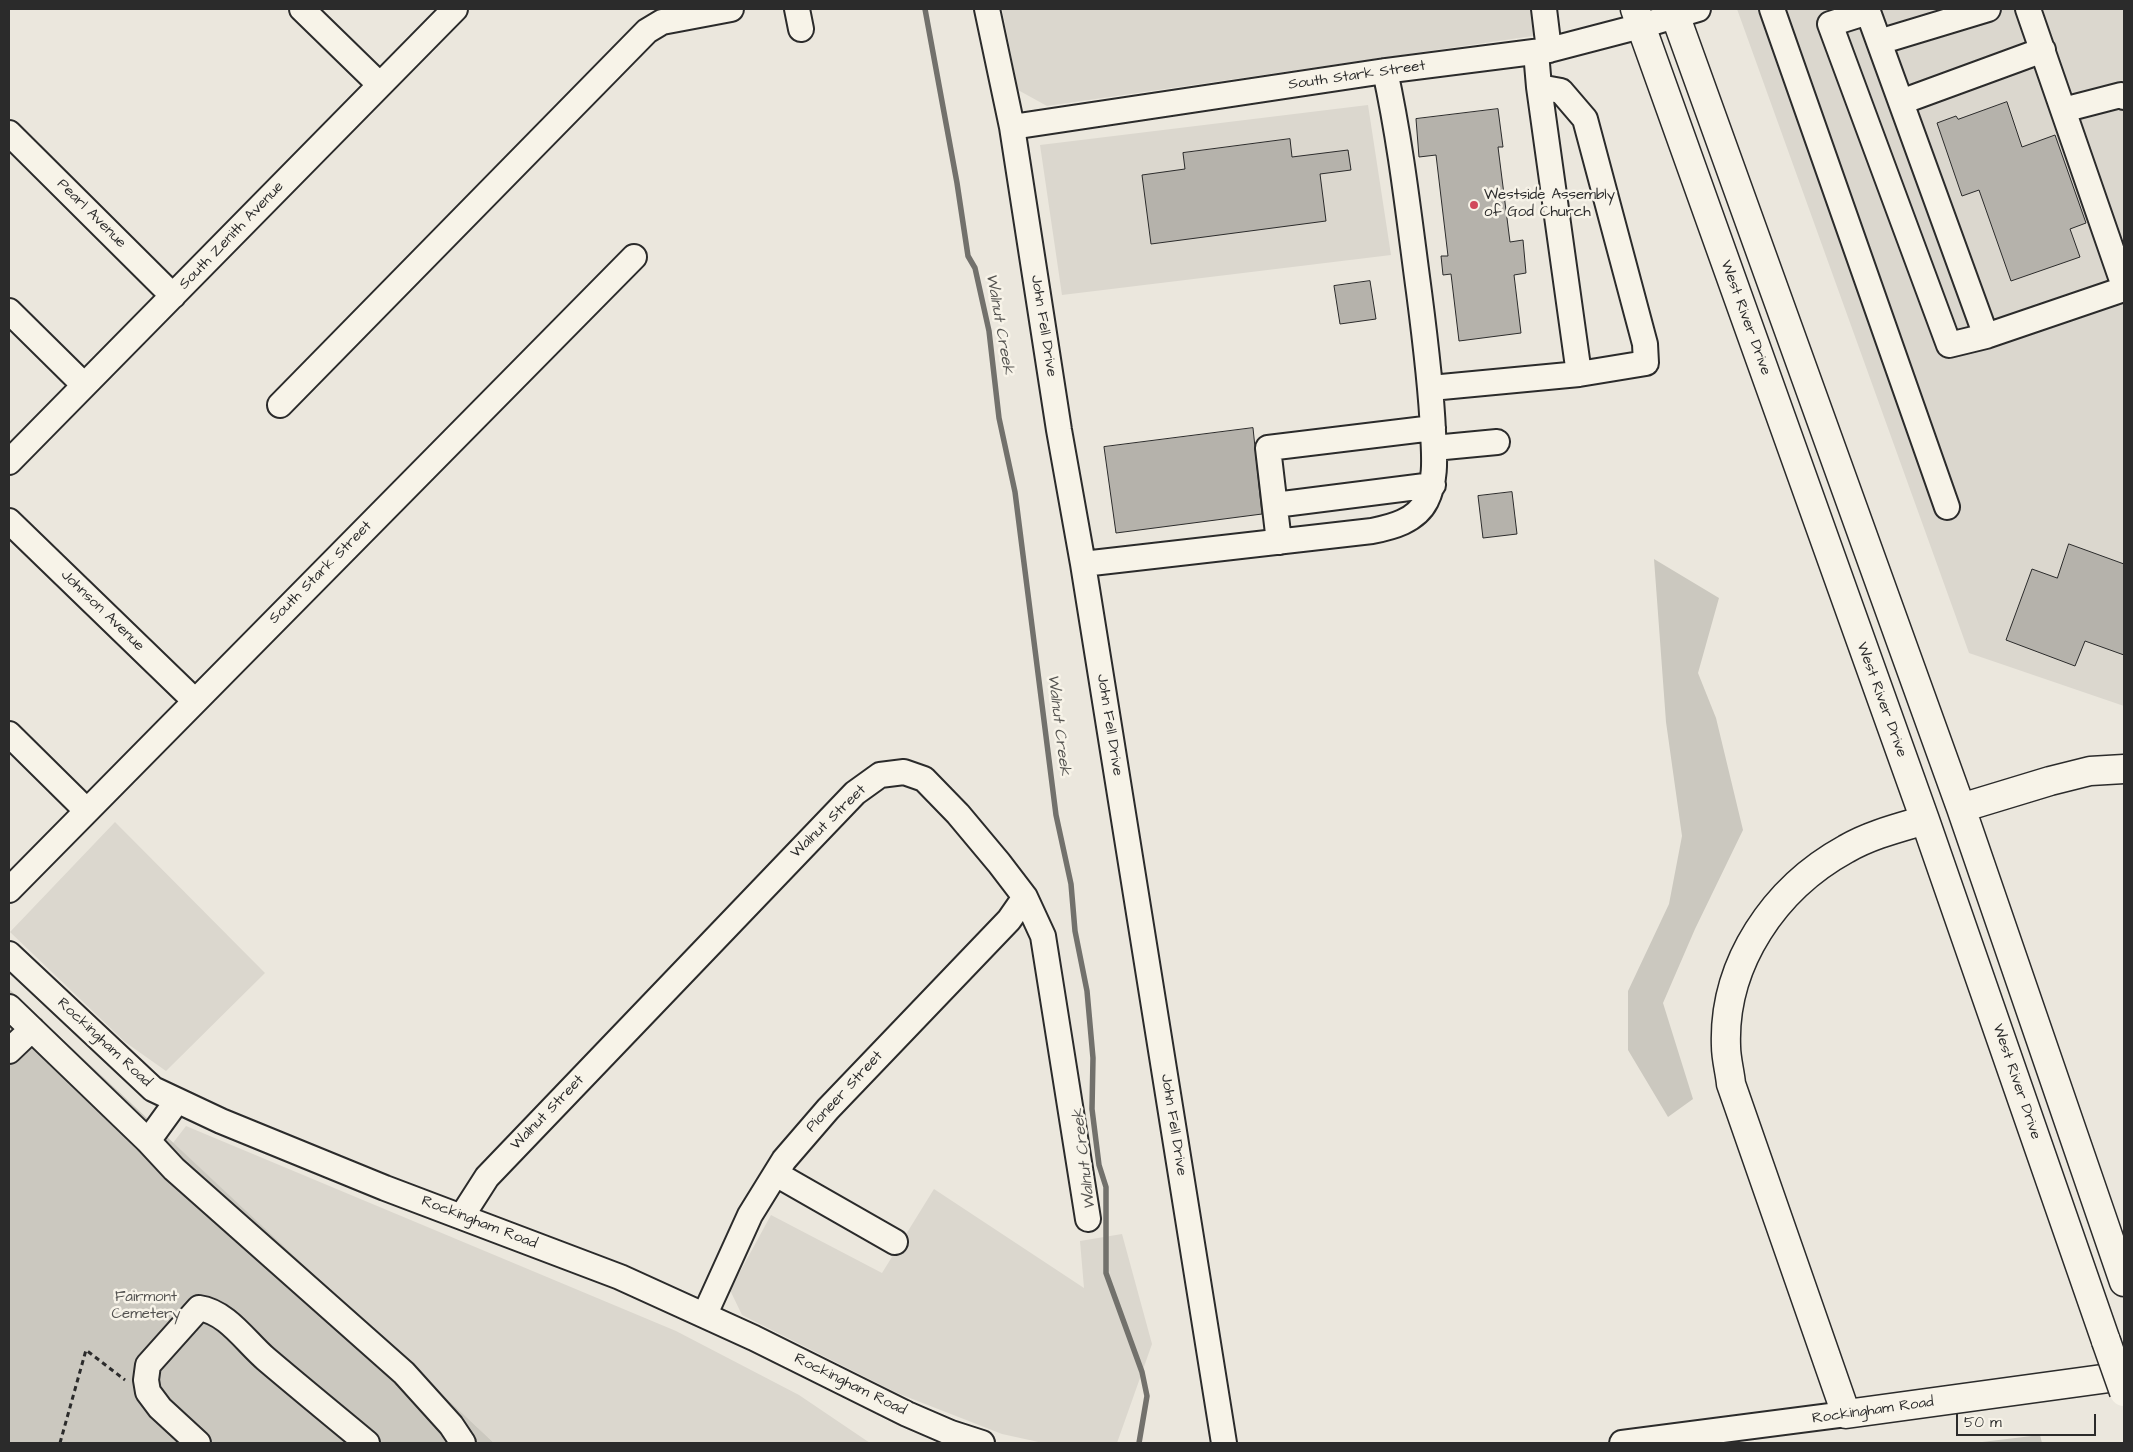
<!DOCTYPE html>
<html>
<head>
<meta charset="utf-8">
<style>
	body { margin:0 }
	#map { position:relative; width:2133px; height:1452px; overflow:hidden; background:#ebe7dd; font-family:"Architects Daughter",sans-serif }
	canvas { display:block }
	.frame { position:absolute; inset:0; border:10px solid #2b2b2b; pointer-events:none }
	.scale { position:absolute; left:1956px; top:1414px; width:140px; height:22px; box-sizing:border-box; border:2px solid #2b2b2b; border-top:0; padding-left:6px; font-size:15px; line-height:18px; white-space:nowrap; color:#2b2b2b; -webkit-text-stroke:4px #f7f3e8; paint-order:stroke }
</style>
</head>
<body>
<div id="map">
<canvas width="2133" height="1452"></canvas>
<div class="frame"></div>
<div class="scale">50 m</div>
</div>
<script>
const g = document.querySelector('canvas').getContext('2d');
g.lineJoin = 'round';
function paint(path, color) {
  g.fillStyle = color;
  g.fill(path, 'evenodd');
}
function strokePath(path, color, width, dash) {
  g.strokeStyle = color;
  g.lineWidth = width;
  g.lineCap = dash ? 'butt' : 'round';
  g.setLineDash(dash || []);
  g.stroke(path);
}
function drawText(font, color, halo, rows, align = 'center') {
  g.font = font + ' "Architects Daughter",sans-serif';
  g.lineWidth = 5;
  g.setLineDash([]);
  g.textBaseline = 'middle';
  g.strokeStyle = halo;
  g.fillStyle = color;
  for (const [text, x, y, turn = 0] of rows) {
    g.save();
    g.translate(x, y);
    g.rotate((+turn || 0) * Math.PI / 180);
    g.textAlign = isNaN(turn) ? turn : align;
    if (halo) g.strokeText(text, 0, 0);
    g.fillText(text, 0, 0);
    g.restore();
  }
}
paint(new Path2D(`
	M1002 9H1531L1540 35 1047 106 1018 90Z
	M1737 9H2124V706L1969 653Z
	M1368 105 1391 255 1062 295 1040 145Z
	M115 822 265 973 166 1071 125 1042 10 932Z
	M186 1126 676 1331 799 1395 870 1443H494L173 1143Z
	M934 1189 1084 1288 1080 1241 1122 1234 1152 1344 1117 1443H1043L1002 1434 897 1393 742 1315 730 1290 771 1215 882 1273Z`), '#dbd7ce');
paint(new Path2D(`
	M1654 559 1719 598 1698 673 1716 718 1743 830 1695 929 1663 1003 1693 1099 1668 1117 1628 1050V991L1669 904 1682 836 1666 722Z
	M9 989 494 1443H9Z
	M2040 1435 2042 1443H1974Z`), '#cbc8bf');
strokePath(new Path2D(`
	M925 9 957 183 968 256 975 268 989 331 999 418 1015 492 1056 815 1071 884 1075 931 1087 991 1093 1058 1092 1109 1099 1165 1106 1187V1273L1142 1372 1147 1396 1139 1443`), '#72716c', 5.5);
const building = new Path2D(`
	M2007 102 2022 147 2055 135 2086 223 2070 229 2080 257 2011 281 1979 190 1962 196 1937 123 1956 116 1958 119Z
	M1498 109 1503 147H1498L1510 242 1523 240 1526 273 1514 275 1521 333 1459 341 1451 274 1443 275 1441 256H1448L1436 155 1419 157 1416 119Z
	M1290 139 1292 157 1348 150 1351 170 1320 174 1326 221 1151 244 1142 175 1185 169 1183 153Z
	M1370 281 1376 319 1340 324 1334 286Z
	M1253 428 1262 514 1116 533 1104 447Z
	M1512 492 1517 534 1483 538 1478 496Z
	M2069 544 2124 564V655L2085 641 2075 666 2006 640 2032 569 2057 578Z`);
paint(building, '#b5b2ab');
strokePath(building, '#2b2b2b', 1);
const minor = new Path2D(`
	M302 9 380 85
	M797 9 801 29
	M987 9 1012 127 1059 430 1083 564 1224 1443
	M1544 9 1549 50
	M1772 9 1947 507
	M1867 9 1986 336 2124 289
	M2028 9 2124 286
	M1868 12 1830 24 1949 345 1986 336
	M1879 42 1988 9
	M1536 52 1539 87 1579 374
	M1901 102 2043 50
	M2063 110 2121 95 2124 97
	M1012 127 1385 71 1549 50 1641 26 1698 9
	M9 133 173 296
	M9 311 84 385
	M1431 388 1579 374 1646 363 1645 344 1585 119 1561 91 1539 87
	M280 405 647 31 662 22 731 9
	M1434 448 1497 442
	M9 462 455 9
	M1275 505 1433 485
	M9 521 195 701
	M1279 542 1268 448 1433 428
	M1083 564 1372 531C1392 527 1416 521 1426 501 1437 479 1434 455 1433 431 1431 384 1425 338 1419 292 1409 218 1401 144 1385 71
	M9 734 87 811
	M9 890 634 257
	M9 954 153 1089 221 1121 385 1188 620 1277 754 1338 907 1414 951 1433 982 1443
	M9 1007 148 1141 174 1169 404 1373 451 1425 463 1443
	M9 1051 32 1029
	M148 1141 177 1101
	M776 1174 895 1242
	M462 1216 487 1177 855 793 880 775 904 772 924 779 958 814 999 863 1025 897 1043 936 1088 1219
	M705 1314 750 1215 784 1160 828 1109 1009 920 1025 897
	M198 1443 160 1408 148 1392 146 1380 148 1365 199 1308C227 1312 246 1342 266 1359 299 1387 333 1415 367 1443
	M1622 1443 1846 1414`);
const major = new Path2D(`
	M1635 9 1925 820 2106 1341
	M1673 9 1961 808 2124 1282
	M1961 808 2050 781 2090 771 2124 769
	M1925 820C1898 828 1870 835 1846 849 1775 888 1723 963 1726 1046 1726 1059 1730 1072 1731 1084L1846 1414 2124 1376`);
strokePath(minor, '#2b2b2b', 28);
strokePath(major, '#2b2b2b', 31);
strokePath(new Path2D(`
	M60 1443 86 1350 125 1380`), '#2b2b2b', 3, [5, 4]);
strokePath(minor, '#f7f3e8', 24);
strokePath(major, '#f7f3e8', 28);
const majorBridge = new Path2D(`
	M2106 1341 2124 1392`);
strokePath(majorBridge, '#2b2b2b', 31, []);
strokePath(majorBridge, '#f7f3e8', 28);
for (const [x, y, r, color] of [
	[1474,205,5,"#d1495b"]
]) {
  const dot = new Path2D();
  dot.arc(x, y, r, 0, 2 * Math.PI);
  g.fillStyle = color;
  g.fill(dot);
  strokePath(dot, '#f7f3e8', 2);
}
drawText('15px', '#2b2b2b', '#f7f3e8', [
	["South Stark Street",1357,76,-8],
	["Pearl Avenue",91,214,45],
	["South Zenith Avenue",232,236,-46],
	["West River Drive",1745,318,70],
	["John Fell Drive",1043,326,81],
	["South Stark Street",321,573,-45],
	["Johnson Avenue",102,611,44],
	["West River Drive",1881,700,70],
	["John Fell Drive",1109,725,81],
	["Walnut Street",829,822,-44],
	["Rockingham Road",104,1043,43],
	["West River Drive",2016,1082,71],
	["Pioneer Street",845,1092,-47],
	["Walnut Street",548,1113,-46],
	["John Fell Drive",1173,1125,81],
	["Rockingham Road",479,1223,21],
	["Rockingham Road",850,1385,26],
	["Rockingham Road",1873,1411,-8]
]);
drawText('15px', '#2b2b2b', '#f7f3e8', [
	["Westside Assembly",1484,196],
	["of God Church",1484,213]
], 'left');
drawText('15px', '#535250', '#f7f3e8', [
	["Fairmont",146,1298],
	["Cemetery",146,1315]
]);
drawText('italic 16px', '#555451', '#f7f3e8', [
	["Walnut Creek",999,324,80],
	["Walnut Creek",1058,725,83],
	["Walnut Creek",1085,1159,-97]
]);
</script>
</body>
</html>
